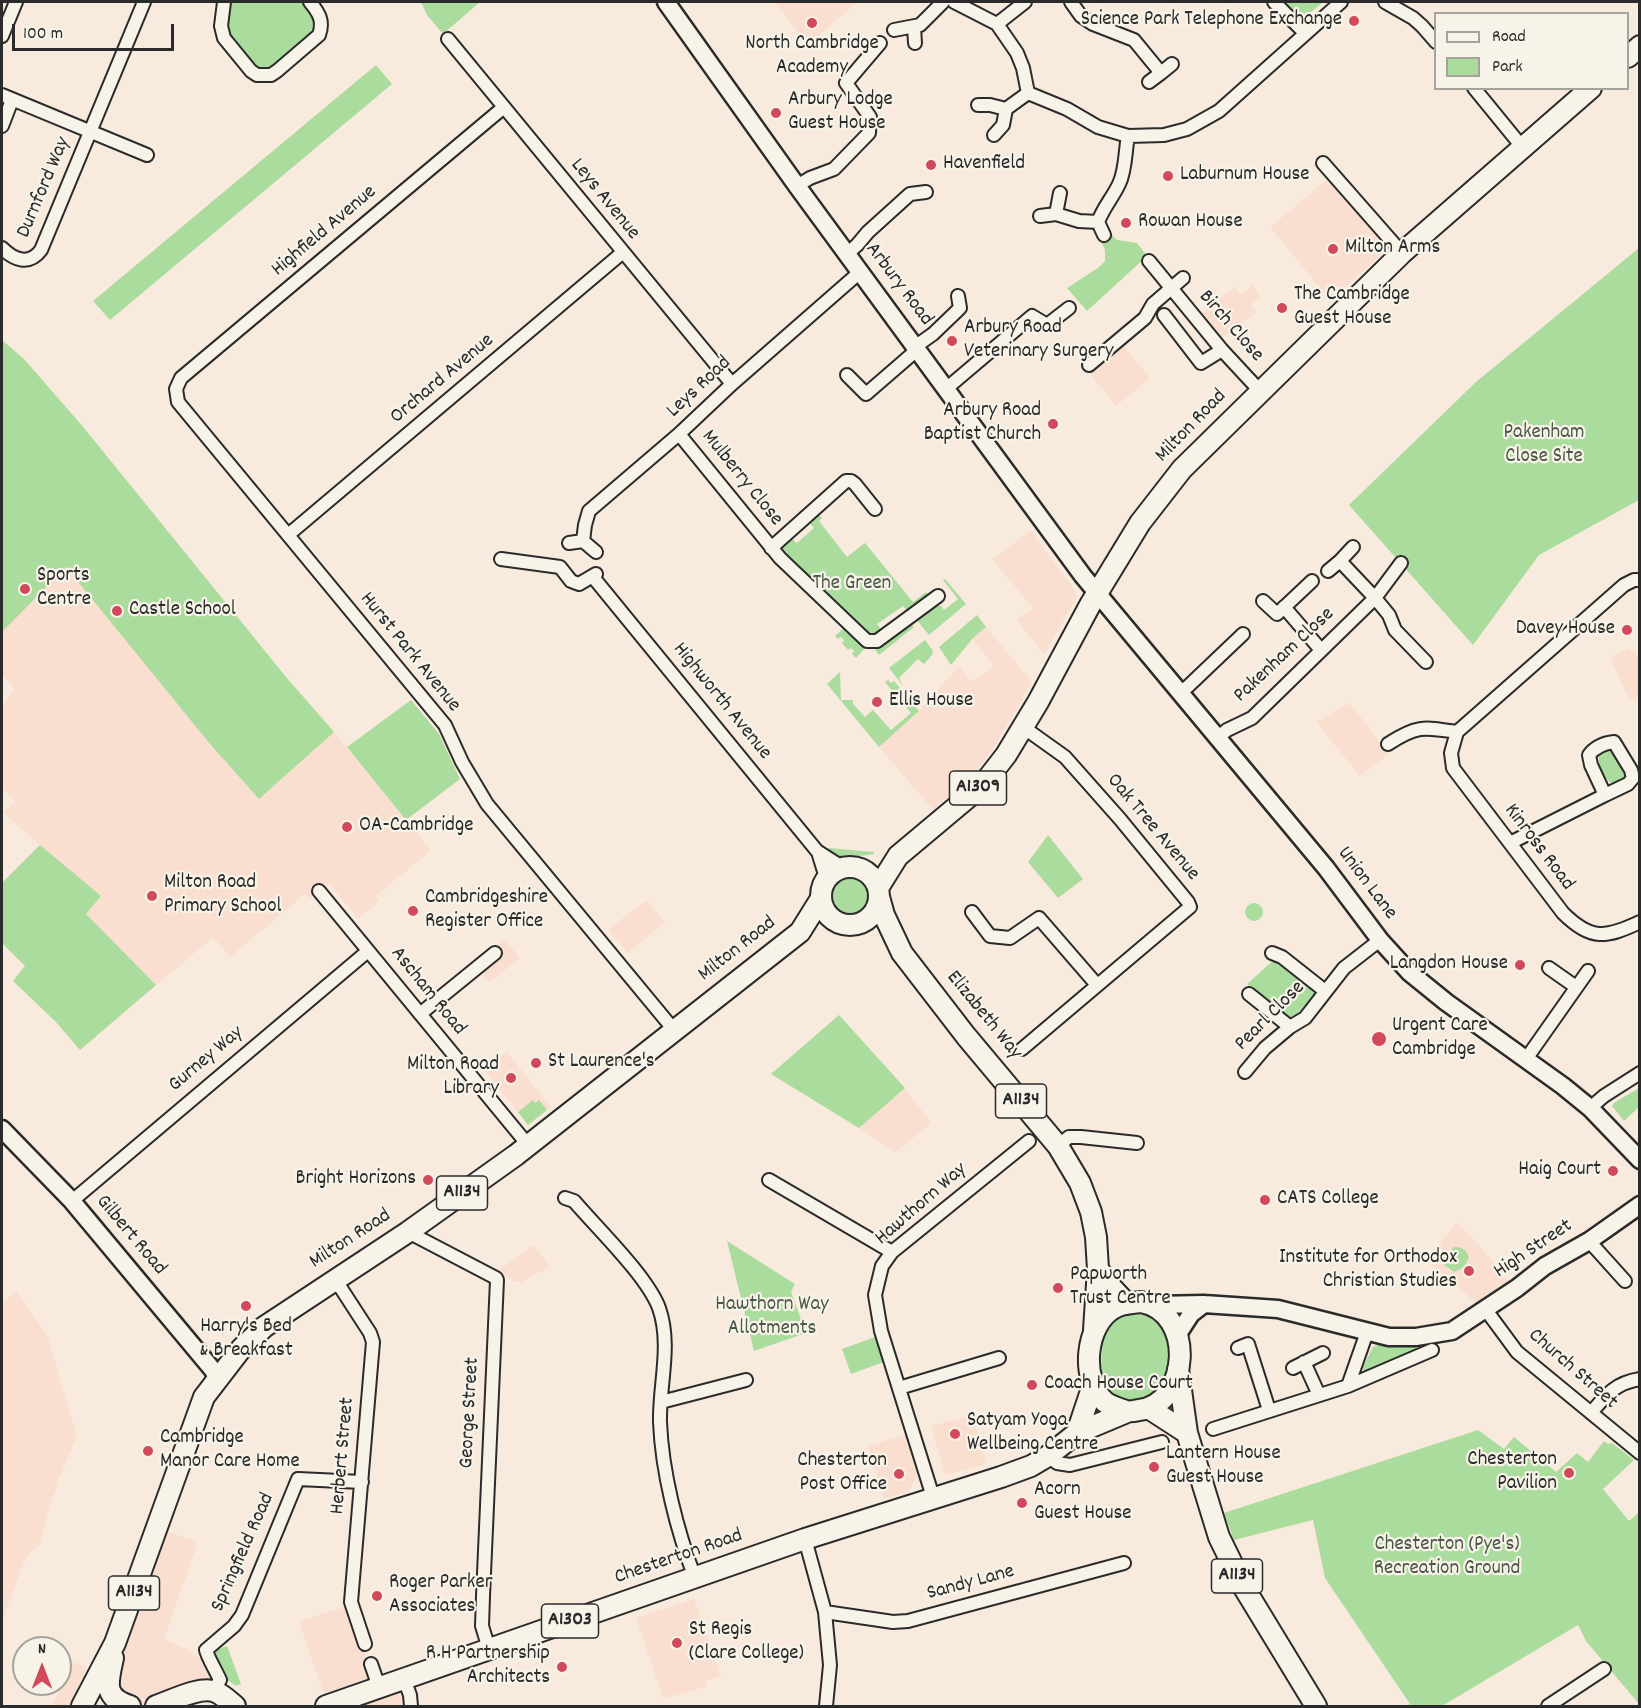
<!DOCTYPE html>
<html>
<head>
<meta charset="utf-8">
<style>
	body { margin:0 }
	#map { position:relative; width:1641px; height:1708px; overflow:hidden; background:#f8eadd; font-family:Dekko,sans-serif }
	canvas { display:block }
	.frame { position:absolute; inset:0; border:3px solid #2b2b2b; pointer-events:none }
	.legend { position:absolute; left:1434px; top:12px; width:195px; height:78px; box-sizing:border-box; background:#f7f3e8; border:2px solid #a5a39c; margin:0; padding:8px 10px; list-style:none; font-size:18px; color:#2b2b2b }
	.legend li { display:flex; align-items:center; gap:12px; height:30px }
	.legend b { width:30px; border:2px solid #a5a39c }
	.north { position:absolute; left:12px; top:1636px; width:60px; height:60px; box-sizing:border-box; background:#f7f3e8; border:2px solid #a5a39c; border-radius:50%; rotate:0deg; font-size:16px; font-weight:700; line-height:24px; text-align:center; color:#2b2b2b }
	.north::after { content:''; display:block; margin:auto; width:21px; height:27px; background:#d1495b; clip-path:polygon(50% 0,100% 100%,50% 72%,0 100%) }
	.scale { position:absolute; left:12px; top:24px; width:162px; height:27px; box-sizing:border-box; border:3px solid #2b2b2b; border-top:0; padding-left:8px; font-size:18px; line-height:21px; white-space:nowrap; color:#2b2b2b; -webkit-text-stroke:4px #f7f3e8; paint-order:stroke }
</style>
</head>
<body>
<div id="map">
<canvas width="1641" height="1708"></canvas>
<div class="frame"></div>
<ul class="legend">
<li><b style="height:8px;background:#f7f3e8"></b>Road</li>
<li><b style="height:16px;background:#aadc9d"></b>Park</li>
</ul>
<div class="north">N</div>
<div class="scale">100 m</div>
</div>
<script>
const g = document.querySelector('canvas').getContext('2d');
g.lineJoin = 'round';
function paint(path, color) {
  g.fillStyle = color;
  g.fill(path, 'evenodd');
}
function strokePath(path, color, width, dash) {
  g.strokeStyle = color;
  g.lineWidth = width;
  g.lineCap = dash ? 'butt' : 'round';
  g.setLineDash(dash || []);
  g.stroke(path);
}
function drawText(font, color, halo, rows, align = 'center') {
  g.font = font + ' Dekko,sans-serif';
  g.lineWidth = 4.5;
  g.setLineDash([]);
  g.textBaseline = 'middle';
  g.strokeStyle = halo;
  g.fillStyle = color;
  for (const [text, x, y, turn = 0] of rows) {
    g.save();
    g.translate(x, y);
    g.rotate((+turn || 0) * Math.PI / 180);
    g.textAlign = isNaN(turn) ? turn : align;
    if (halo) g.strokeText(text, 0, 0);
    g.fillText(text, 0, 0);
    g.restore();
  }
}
paint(new Path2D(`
	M774 2H857L808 45Z
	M1340 169 1395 242 1331 301 1270 227Z
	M1252 285 1260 297 1251 305 1256 312 1221 339 1201 314 1235 287 1241 294Z
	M1114 335 1150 378 1116 406 1081 362Z
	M2 340 24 359 84 428 286 677 326 722 431 850 376 896 379 901 358 919 329 883 309 899 305 894 230 957 213 937 80 1050 55 1021 13 981 25 966 2 943V883L40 845 3 813 16 801 2 788V707L15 689 2 674Z
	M1031 531 1076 592V599L1044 655 1017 620 1033 608 992 559Z
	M986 627 1032 682 995 746 977 770 933 810 879 747 919 711 959 666 971 682 994 666 972 639Z
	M1629 648 1640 660 1639 697 1630 701 1610 658Z
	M1350 703 1389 754 1360 776 1316 722Z
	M646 900 665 922 628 953 608 930Z
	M504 939 520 958 490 982 474 964Z
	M507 1052 551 1107 528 1125 484 1070Z
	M905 1088 931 1123 896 1152 859 1128Z
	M1457 1223 1485 1252 1509 1283 1479 1305 1425 1260Z
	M534 1245 549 1267 522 1282 513 1281 498 1271Z
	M16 1291 47 1335 77 1436 59 1479 44 1526 41 1543 26 1557 2 1621V1304Z
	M973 1415 986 1464 945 1475 931 1426Z
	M906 1434 918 1474 909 1491 884 1499 868 1446Z
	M158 1529 198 1542 164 1639 184 1648 208 1663 214 1682 146 1706 120 1697 112 1677Z
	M694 1599 721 1676 706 1681 707 1686 663 1699 636 1618Z
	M349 1606 377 1689 402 1682 408 1706H328L299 1621Z
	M73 1662 87 1667 70 1706H52Z`), '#fadfd0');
paint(new Path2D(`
	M227 2H305L308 4 317 26 313 33 272 70 262 71 251 66 227 36Z
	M421 2H480L443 34 427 15Z
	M1282 2H1323L1300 21Z
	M376 65 392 84 110 320 93 301Z
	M1112 235 1117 240 1137 243 1147 256 1087 311 1067 288 1098 268 1105 261V250L1101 241Z
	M1639 248V500L1539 555 1473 645 1349 505 1476 382Z
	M2 340 24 359 84 428 286 677 334 732 259 799 210 744 66 567 2 632Z
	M818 514 822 518 819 521 847 557 865 543 913 602 926 592 928 596 908 612 903 606 877 624 882 630 869 636 783 552V546L791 538 797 543 814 528 809 522Z
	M945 579 966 604 929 635 916 619 935 606H941L944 610 958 599 943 580Z
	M977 615 986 627 973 638 951 665 939 647Z
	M911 623 914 627 879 655 874 648Z
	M845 627 866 647 856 658 852 654 854 651 851 648 848 650 842 643 844 640 841 637 838 639 835 636Z
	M925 640 933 651 932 655 924 664 918 659 899 678 903 686 889 668Z
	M840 672 841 700H853V704L865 717 873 710 891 730 911 713 885 682 888 680 891 683 894 681 919 711 879 747 827 684Z
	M411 700 439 734 460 779 406 820 347 747Z
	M1612 747 1615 750 1628 777 1614 785C1604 779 1597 766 1599 754Z
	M1048 835 1083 879 1058 898 1028 862Z
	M40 845 101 896 86 914 156 985 80 1050 55 1021 13 981 25 966 2 943V883Z
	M829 848 874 852V854C860 856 836 861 825 850Z
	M828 896a22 22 0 1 1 44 0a22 22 0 1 1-44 0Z
	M1245 912a9 9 0 1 1 18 0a9 9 0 1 1-18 0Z
	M1277 957 1318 989 1292 1020 1247 984Z
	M839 1015 905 1088 859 1128 771 1074Z
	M1639 1088V1107L1624 1121 1612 1106 1614 1103Z
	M533 1100 535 1103 539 1100 547 1110 528 1125 518 1112Z
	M727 1241 795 1284 791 1292 806 1333 754 1351Z
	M1454 1247C1462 1247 1467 1250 1469 1258L1464 1267 1454 1272 1443 1264V1259Z
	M1139 1312C1167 1321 1169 1340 1167 1367 1165 1382 1160 1393 1146 1399 1106 1416 1099 1381 1102 1350 1103 1341 1104 1327 1112 1320 1119 1315 1130 1313 1139 1312Z
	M875 1337 884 1362 851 1374 842 1349Z
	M1383 1343 1415 1347 1421 1350 1364 1373 1363 1367 1373 1347Z
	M1478 1430 1504 1449 1514 1437 1556 1472 1577 1453 1588 1462 1604 1441 1608 1444 1612 1443 1634 1460 1603 1489 1629 1521 1639 1512V1704L1586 1641 1578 1625 1442 1706H1406L1410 1704 1325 1578 1313 1520 1234 1540 1224 1513Z
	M227 1646 241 1684 236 1686 218 1673 211 1652Z`), '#aadc9d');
const street = new Path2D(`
	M224 2 221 26 224 38 251 71 257 75H271L277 71 319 35C324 21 319 13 310 2
	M954 2 997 24 1017 53 1023 68 1028 93 1067 109 1098 127 1128 136 1164 135 1187 129 1219 111 1341 2
	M1071 2 1081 16 1093 24 1134 40 1161 73 1172 64
	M1274 2 1305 33
	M1385 2 1413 18 1422 26 1436 42
	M997 24 1025 2
	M914 27 915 43
	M894 30 920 25 943 2
	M2 36 16 2
	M448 39 732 384
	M1149 82 1161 73
	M1474 88 1523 148
	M2 95 147 155
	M978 105H990L1006 109 1003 125 994 135
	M504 107 181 378 176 389 178 402 445 725 462 762 487 804 674 1030
	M1006 109 1028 93
	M2 126 12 100
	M1323 163 1402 253
	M797 186 810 178 834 169 869 133 870 117 846 83 880 43
	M1056 214 1060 193
	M1040 216 1056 214 1079 221 1098 222 1104 235
	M1098 222C1103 208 1113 197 1119 184 1126 170 1125 151 1128 136
	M2 248C14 260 29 266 41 250L144 2
	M847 254 857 245 868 232 910 194 926 192
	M1149 261 1222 350 1260 391
	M1164 315 1201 363 1222 350
	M916 346 933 334 960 308 958 296
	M1089 365 1145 318 1153 304 1183 278
	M847 375 866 394 918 349
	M947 388 1032 316 1047 325 1069 308
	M679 434 780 558 867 641H877L938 596
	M288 535 622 253
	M569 543 583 541
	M1353 547 1340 561 1375 598 1389 615 1395 630 1426 662
	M771 548 846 481H851L855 484 875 509
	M596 552 583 541 585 525 589 511 679 434 732 384 860 272
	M501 559 560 567 571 581 579 584 596 574
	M1328 571 1340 561
	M593 577 817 851 842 867
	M1640 580H1634L1624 585 1457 732 1451 753 1453 768 1563 913C1591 941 1606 938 1640 922
	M1263 601 1277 614 1312 581
	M1284 607 1321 650
	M1180 694 1243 634
	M1217 738 1227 730 1252 718 1375 598 1401 563
	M1388 744C1417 725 1424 727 1457 732
	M1510 843 1605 795 1591 765 1589 755C1595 747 1605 743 1614 742L1631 770 1633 778 1628 784 1605 795
	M818 852 826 878
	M319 891 528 1145
	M972 912 990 936 1010 938 1039 918 1097 985
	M1272 953 1282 957 1325 991
	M1549 968 1576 987
	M1249 994 1290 1027
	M420 1014 495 953
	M1022 1049 1190 907 1188 902 1120 819 1065 757 1023 727
	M1526 1059 1588 971
	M1245 1072 1265 1048 1290 1027 1305 1018 1344 968 1380 940
	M1590 1108 1604 1096 1640 1073
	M1058 1146 1069 1137H1081L1137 1143
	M769 1180 892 1252
	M565 1198 574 1201C597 1228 647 1276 659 1308 672 1345 659 1385 660 1422 662 1472 677 1531 695 1578
	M72 1201 368 951
	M408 1232 496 1278 497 1280 483 1596 482 1626 489 1649
	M1589 1241 1625 1281
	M335 1279 370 1333 373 1342 351 1602 365 1644
	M1486 1310 1517 1352 1640 1453
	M1238 1348 1248 1344 1269 1410
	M1304 1362 1319 1395
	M1293 1368 1323 1353
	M1348 1386 1367 1332
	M899 1388 999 1358
	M661 1402 746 1380
	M1591 1413C1606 1395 1615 1383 1640 1379
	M1213 1429 1348 1386 1432 1350
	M1048 1456 1057 1463 1070 1465 1162 1442
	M933 1497 881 1331 875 1295 882 1266 892 1252 1029 1141
	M805 1539 825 1612 830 1665 826 1706
	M825 1612 893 1622 908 1621 1124 1563
	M371 1664 379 1687
	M404 1679 410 1695 411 1706
	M214 1690 220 1680C216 1671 207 1656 206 1650L234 1626 242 1615 298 1479 362 1482
	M1548 1706 1604 1669`);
const secondary = new Path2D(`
	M666 2 797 186 1083 576 1326 868 1380 940 1409 972 1446 1002 1563 1086 1590 1108 1640 1160
	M2 1129 72 1201 213 1370 217 1379
	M1153 1305 1204 1304 1278 1309 1389 1337H1416L1452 1331 1517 1288 1545 1266 1589 1241 1640 1205
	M1178 1334 1191 1314 1204 1304`);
const primary = new Path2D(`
	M1628 57 1640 46
	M821 896a29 29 0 1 1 58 0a29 29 0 1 1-58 0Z
	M878 888 898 856 972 794 985 782 1006 755 1038 702 1090 605 1140 523 1182 469 1402 253 1591 88
	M879 897 884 915 902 953 966 1036 1058 1146 1080 1183 1091 1212 1096 1237 1098 1269 1094 1330
	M1098 1269 1112 1288 1127 1304
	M1141 1302C1196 1312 1190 1404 1139 1410 1135 1411 1130 1412 1126 1411 1120 1409 1109 1405 1105 1402 1080 1380 1085 1324 1114 1308 1122 1303 1132 1303 1141 1302Z
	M1178 1369 1187 1433 1219 1537 1243 1586 1316 1706
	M1150 1409 1187 1433
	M1077 1433 1093 1385
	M113 1658C108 1682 102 1697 130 1706
	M82 1706 115 1643 204 1397 241 1349 264 1327 408 1232 516 1155 800 932 820 900
	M156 1706C171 1701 201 1685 216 1692 223 1695 229 1701 235 1706
	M326 1706 805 1539 1001 1477 1031 1466 1048 1456 1077 1433 1127 1412`);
strokePath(street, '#2b2b2b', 16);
strokePath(secondary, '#2b2b2b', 21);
strokePath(primary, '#2b2b2b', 24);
strokePath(street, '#f7f3e8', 12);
strokePath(secondary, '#f7f3e8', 16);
strokePath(primary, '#f7f3e8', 20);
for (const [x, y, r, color] of [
	[1354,21,6,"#d1495b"],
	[812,23,6,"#d1495b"],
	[776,113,6,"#d1495b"],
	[931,165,6,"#d1495b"],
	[1168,176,6,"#d1495b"],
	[1126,223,6,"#d1495b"],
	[1333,249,6,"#d1495b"],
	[1282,308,6,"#d1495b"],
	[952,341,6,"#d1495b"],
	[1053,424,6,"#d1495b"],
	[25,589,6,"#d1495b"],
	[117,611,6,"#d1495b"],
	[1627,630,6,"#d1495b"],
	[877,702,6,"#d1495b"],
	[347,827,6,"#d1495b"],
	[152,896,6,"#d1495b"],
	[413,911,6,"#d1495b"],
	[1520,965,6,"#d1495b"],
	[1379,1039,8,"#d1495b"],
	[536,1063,6,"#d1495b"],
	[511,1078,6,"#d1495b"],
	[1613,1171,6,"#d1495b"],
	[428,1180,6,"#d1495b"],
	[1265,1200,6,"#d1495b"],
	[1469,1271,6,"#d1495b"],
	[1058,1288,6,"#d1495b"],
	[246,1306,6,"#d1495b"],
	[1032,1385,6,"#d1495b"],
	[955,1434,6,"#d1495b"],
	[148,1451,6,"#d1495b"],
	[1154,1467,6,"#d1495b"],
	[1569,1473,6,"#d1495b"],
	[899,1474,6,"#d1495b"],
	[1022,1503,6,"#d1495b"],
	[377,1596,6,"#d1495b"],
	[677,1643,6,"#d1495b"],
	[562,1667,6,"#d1495b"]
]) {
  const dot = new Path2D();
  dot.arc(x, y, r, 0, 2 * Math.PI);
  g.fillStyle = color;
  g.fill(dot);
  strokePath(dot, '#f7f3e8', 2);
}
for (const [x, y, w] of [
	[978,788,57],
	[1021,1101,51],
	[462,1193,51],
	[1237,1576,51],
	[134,1593,51],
	[570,1621,57]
]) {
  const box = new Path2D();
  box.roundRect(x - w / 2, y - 17, w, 34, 4.5);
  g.fillStyle = '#f7f3e8';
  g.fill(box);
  strokePath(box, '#2b2b2b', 1.5);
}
drawText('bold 20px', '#2b2b2b', null, [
	["A1309",978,788],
	["A1134",1021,1101],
	["A1134",462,1193],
	["A1134",1237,1576],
	["A1134",134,1593],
	["A1303",570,1621]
]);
drawText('21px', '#2b2b2b', '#f7f3e8', [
	["Science Park Telephone Exchange",1342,21,"right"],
	["North Cambridge",812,45,"center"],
	["Academy",812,69,"center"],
	["Arbury Lodge",788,101],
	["Guest House",788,125],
	["Havenfield",943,165],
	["Laburnum House",1180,176],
	["Rowan House",1138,223],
	["Milton Arms",1345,249],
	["The Cambridge",1294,296],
	["Guest House",1294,320],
	["Arbury Road",964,329],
	["Veterinary Surgery",964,353],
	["Arbury Road",1041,412,"right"],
	["Baptist Church",1041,436,"right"],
	["Sports",37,577],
	["Centre",37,601],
	["Castle School",129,611],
	["Davey House",1615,630,"right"],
	["Ellis House",889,702],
	["OA-Cambridge",359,827],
	["Milton Road",164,884],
	["Primary School",164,908],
	["Cambridgeshire",425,899],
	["Register Office",425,923],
	["Langdon House",1508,965,"right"],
	["Urgent Care",1392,1027],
	["Cambridge",1392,1051],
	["St Laurence's",548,1063],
	["Milton Road",499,1066,"right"],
	["Library",499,1090,"right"],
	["Haig Court",1601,1171,"right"],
	["Bright Horizons",416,1180,"right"],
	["CATS College",1277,1200],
	["Institute for Orthodox",1457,1259,"right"],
	["Christian Studies",1457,1283,"right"],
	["Papworth",1070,1276],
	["Trust Centre",1070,1300],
	["Harry's Bed",246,1328,"center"],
	["& Breakfast",246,1352,"center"],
	["Coach House Court",1044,1385],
	["Satyam Yoga",967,1422],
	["Wellbeing Centre",967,1446],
	["Cambridge",160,1439],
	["Manor Care Home",160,1463],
	["Lantern House",1166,1455],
	["Guest House",1166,1479],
	["Chesterton",1557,1461,"right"],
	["Pavilion",1557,1485,"right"],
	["Chesterton",887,1462,"right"],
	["Post Office",887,1486,"right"],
	["Acorn",1034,1491],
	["Guest House",1034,1515],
	["Roger Parker",389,1584],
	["Associates",389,1608],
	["St Regis",689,1631],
	["(Clare College)",689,1655],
	["R H Partnership",550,1655,"right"],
	["Architects",550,1679,"right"]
], 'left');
drawText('21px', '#2b2b2b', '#f7f3e8', [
	["Durnford Way",45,188,-67],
	["Leys Avenue",604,200,51],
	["Highfield Avenue",325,232,-40],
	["Arbury Road",898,285,53],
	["Birch Close",1230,327,49],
	["Orchard Avenue",443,380,-40],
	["Leys Road",700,388,-43],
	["Milton Road",1192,427,-46],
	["Mulberry Close",741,479,51],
	["Hurst Park Avenue",409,653,51],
	["Pakenham Close",1285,656,-43],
	["Highworth Avenue",721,702,51],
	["Oak Tree Avenue",1152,828,50],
	["Kinross Road",1538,848,53],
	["Union Lane",1366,884,53],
	["Milton Road",738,950,-38],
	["Ascham Road",427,992,51],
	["Elizabeth Way",983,1016,51],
	["Pearl Close",1271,1017,-45],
	["Gurney Way",207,1060,-40],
	["Hawthorn Way",922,1205,-41],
	["Gilbert Road",130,1236,50],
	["Milton Road",351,1240,-33],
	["High Street",1534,1250,-34],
	["Church Street",1572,1370,41],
	["George Street",471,1413,-87],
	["Herbert Street",344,1456,-85],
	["Springfield Road",244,1553,-66],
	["Chesterton Road",679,1558,-19],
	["Sandy Lane",971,1584,-15]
]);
drawText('21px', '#4b5748', '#f7f3e8', [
	["Pakenham",1544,434],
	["Close Site",1544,458],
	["The Green",852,585],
	["Hawthorn Way",772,1306],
	["Allotments",772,1330],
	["Chesterton (Pye's)",1447,1546],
	["Recreation Ground",1447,1570]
]);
</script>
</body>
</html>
